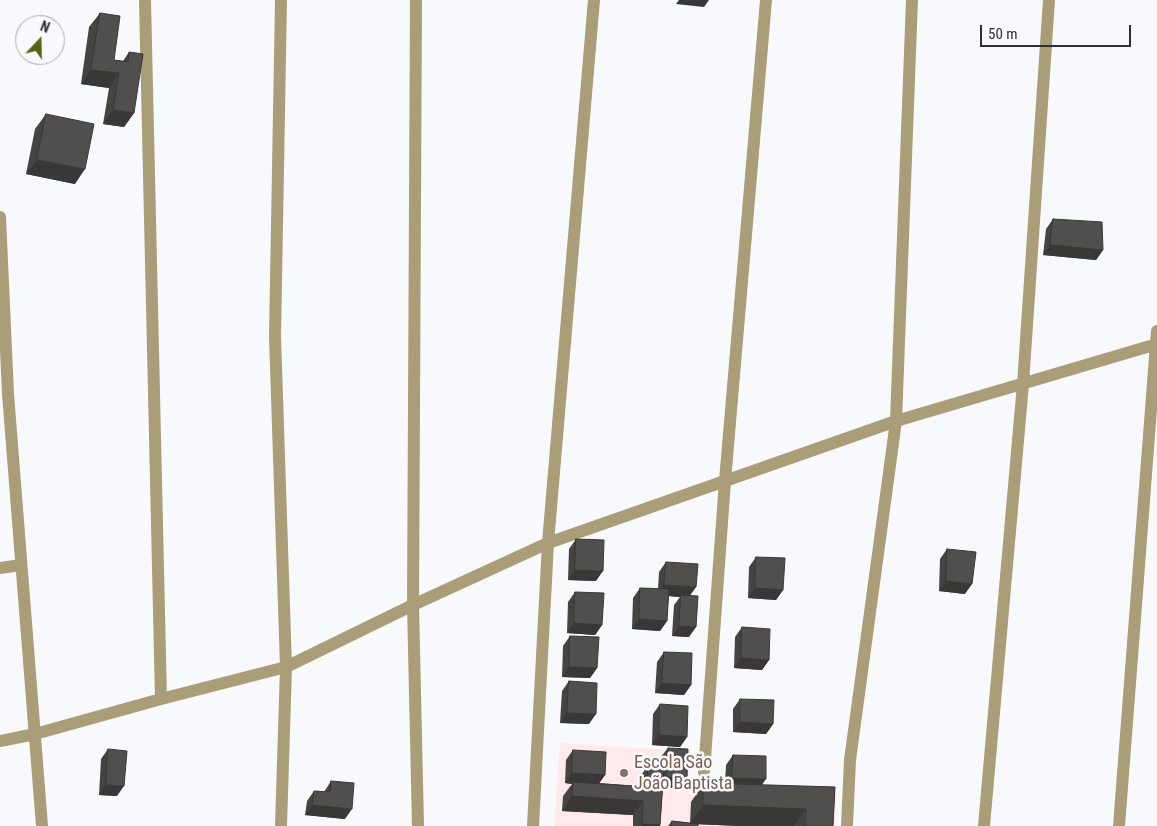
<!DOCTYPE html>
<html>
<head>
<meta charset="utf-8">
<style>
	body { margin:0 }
	#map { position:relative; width:1157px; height:826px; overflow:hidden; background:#f8f9fc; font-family:"Roboto Condensed",sans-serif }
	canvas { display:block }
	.north { position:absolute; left:15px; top:15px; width:50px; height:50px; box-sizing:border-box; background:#f8f9fc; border:1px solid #a8a8aa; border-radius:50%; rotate:21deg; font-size:14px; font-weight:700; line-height:20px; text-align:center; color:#2f2f30 }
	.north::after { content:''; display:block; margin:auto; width:18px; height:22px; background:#516612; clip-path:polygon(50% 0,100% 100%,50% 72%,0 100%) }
	.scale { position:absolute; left:980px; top:25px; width:151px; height:22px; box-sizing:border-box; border:2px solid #2f2f30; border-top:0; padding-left:6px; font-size:15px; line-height:18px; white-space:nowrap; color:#2f2f30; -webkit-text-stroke:4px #f8f9fc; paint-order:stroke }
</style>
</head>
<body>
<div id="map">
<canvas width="1157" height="826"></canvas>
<div class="north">N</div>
<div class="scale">50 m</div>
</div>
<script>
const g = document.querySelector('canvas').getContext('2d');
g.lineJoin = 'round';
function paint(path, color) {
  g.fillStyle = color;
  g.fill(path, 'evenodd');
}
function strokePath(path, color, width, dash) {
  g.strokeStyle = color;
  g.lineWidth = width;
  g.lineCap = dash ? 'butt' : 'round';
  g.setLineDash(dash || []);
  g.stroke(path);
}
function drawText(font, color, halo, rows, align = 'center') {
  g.font = font + ' "Roboto Condensed",sans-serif';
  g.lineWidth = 5;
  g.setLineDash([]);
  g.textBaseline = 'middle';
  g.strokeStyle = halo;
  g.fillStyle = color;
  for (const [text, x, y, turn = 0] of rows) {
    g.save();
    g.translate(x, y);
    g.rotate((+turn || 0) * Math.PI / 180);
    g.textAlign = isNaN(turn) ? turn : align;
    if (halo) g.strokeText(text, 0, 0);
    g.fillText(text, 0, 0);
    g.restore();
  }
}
paint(new Path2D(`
	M560 743 691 751 688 794 837 796 835 826H554Z`), '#ffe9eb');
strokePath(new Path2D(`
	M145 0 161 699
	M281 0 275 337 286 667 281 826
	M416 0 413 605 418 826
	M0 217 8 394 42 826
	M0 568 21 565
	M0 741 35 734 161 699 286 667 413 605 548 543 896 421 1157 344
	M704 772 725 481 766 0
	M533 826 548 543 594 0
	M847 826 850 760 896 421 912 0
	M984 826 1023 384 1049 0
	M1119 826 1157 331`), '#a99e78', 12);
paint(new Path2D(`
	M100 13 114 60 123 61 129 52 134 113 124 127 103 124 109 88 81 84 89 27Z
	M46 114 75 184 26 174 35 129Z
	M1053 219 1103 250 1096 260 1043 255 1046 229Z
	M576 539 596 581 568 580 569 549Z
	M947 549 965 594 939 591 940 559Z
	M756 557 783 590 776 600 748 598 749 567Z
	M666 562 690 596 689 637 672 636 674 605 680 597 668 596 667 621 660 631 632 629 633 598 640 588 658 589 659 572Z
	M575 592 602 625 595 635 567 633 568 602Z
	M742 627 769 660 762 670 734 668 735 637Z
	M570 636 597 668 590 678 562 677 563 646Z
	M664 652 691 685 684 695 655 693 657 662Z
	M569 681 589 724 560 723 562 691Z
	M740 699 773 724 766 734 733 732V709Z
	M660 704 687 737 680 747 652 745 653 714Z
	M668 748 687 778 680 788 663 787 660 826H633V815L562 811 563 796 572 784 565 783 566 760 573 750 605 775 599 783 638 786V780L648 765 660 766V758Z
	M108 749 117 796 99 795 101 759Z
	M733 755 762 785 835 787 833 826H740L698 824V826H668L672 821 690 823 691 802 704 783H725L726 765Z
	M331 781 345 819 305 815 307 801 314 791 324 792Z`), '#464443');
paint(new Path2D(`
	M679 0H709L704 7 676 4Z
	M91 70 119 73 109 88 81 84Z
	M113 110 134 113 124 127 103 124Z
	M37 160 85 169 75 184 26 174Z
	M1050 245 1103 250 1096 260 1043 255Z
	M575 570 603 571 596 581 568 580Z
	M946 581 972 584 965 594 939 591Z
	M664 585 696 587 689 597 681 595 680 597 657 595Z
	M755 588 783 590 776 600 748 598Z
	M639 619 667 621 660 631 632 629Z
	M574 623 602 625 595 635 567 633Z
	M679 626 696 627 689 637 672 636Z
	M741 658 769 660 762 670 734 668Z
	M569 667 597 668 590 678 562 677Z
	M662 683 691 685 684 695 655 693Z
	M567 713 596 714 589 724 560 723Z
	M740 722 773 724 766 734 733 732Z
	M659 735 687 737 680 747 652 745Z
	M572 773 605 775 598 785 573 782 572 784 565 783Z
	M666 777 687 778 680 788 659 787Z
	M732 778 766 779 759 789 725 788Z
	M106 785 124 786 117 796 99 795Z
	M572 796 643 801 633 815 562 811Z
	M312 805 352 809 345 819 305 815Z
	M703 805 806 809 794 826H740L690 824Z
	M642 824 660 825V826H641Z`), '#393737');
const building = new Path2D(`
	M100 13 120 16 114 60 128 62 129 52 143 54 134 113 113 110 119 73 91 70Z
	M46 114 94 124 85 169 37 160Z
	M1053 219 1102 222 1103 250 1050 245Z
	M576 539 604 540 603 571 575 570Z
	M947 549 976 552 972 584 946 581Z
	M756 557 785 558 783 590 755 588Z
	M666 562 698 564 696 587 664 585Z
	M640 588 669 589 667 621 639 619Z
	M575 592 604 593 602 625 574 623Z
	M681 595 698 596 696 627 679 626Z
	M742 627 770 629 769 660 741 658Z
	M570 636 599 637 597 668 569 667Z
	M664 652 692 653 691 685 662 683Z
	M569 681 597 683 596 714 567 713Z
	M740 699 774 700 773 724 740 722Z
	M660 704 688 706 687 737 659 735Z
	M668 748 688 749 687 778 666 777Z
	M108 749 127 751 124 786 106 785Z
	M573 750 606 752 605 775 572 773Z
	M733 755 766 756V779L732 778Z
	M648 765 664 766 660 825 642 824 643 801 572 796 573 782 647 787Z
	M331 781 354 783 352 809 312 805 314 791 330 792Z
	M704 783 835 787 833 826H805L806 809 703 805Z
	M672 821 698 824V826H671Z`);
paint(building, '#514f4e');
strokePath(building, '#393737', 1);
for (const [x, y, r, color] of [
	[624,773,5,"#8d6e63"]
]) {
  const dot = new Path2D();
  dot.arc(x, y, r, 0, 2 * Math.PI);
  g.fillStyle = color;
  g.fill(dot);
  strokePath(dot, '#f8f9fc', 2);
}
drawText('18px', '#785e54', '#f8f9fc', [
	["Escola São",634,763],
	["João Baptista",634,784]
], 'left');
</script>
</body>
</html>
